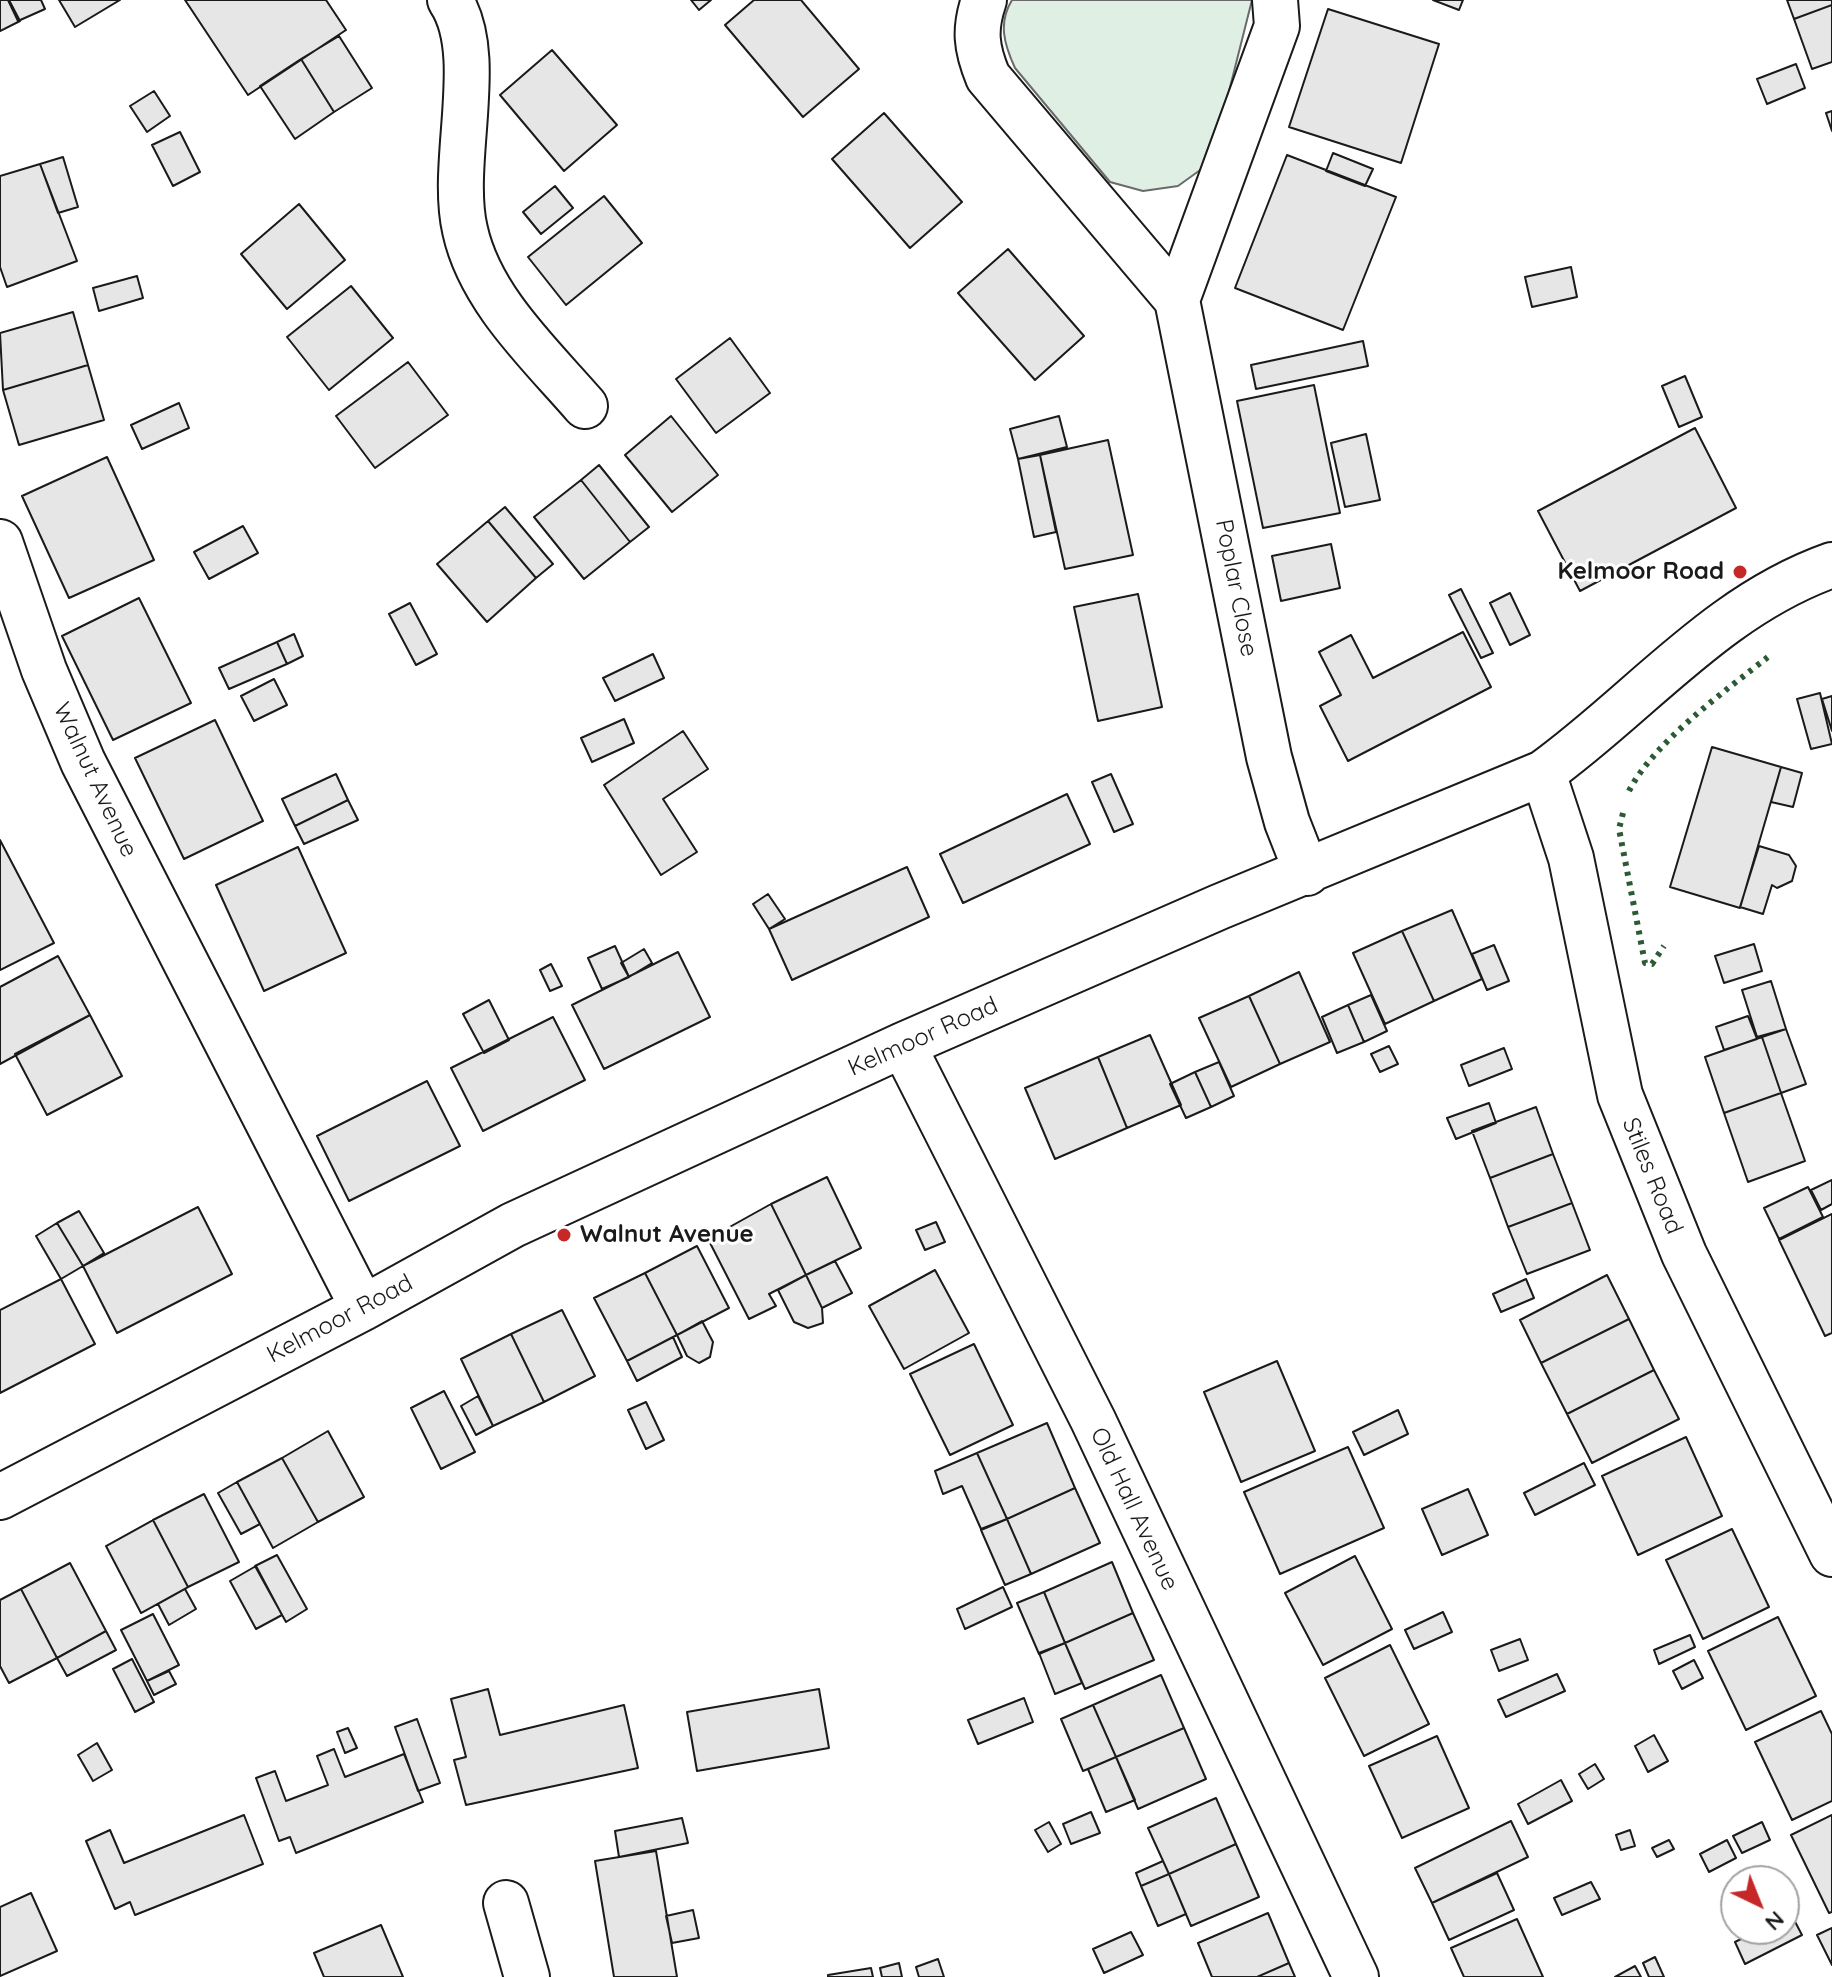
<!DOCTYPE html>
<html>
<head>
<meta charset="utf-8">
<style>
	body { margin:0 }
	#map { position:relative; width:1832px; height:1977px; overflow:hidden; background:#fff; font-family:Quicksand,sans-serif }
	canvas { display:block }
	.north { position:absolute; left:1720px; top:1865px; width:80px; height:80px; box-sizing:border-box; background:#fff; border:2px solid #a3a3a3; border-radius:50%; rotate:137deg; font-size:22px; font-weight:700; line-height:32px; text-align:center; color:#1a1a1a }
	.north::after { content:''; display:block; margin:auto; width:28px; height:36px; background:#c62828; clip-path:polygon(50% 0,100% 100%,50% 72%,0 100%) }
</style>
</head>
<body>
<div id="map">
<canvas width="1832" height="1977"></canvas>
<div class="north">N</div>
</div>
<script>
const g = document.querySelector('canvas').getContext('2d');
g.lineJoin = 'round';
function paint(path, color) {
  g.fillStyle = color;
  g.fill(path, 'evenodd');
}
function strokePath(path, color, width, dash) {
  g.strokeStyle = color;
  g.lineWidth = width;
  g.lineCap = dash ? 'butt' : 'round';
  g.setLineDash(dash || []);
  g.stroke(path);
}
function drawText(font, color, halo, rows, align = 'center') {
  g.font = font + ' Quicksand,sans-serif';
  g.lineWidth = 6;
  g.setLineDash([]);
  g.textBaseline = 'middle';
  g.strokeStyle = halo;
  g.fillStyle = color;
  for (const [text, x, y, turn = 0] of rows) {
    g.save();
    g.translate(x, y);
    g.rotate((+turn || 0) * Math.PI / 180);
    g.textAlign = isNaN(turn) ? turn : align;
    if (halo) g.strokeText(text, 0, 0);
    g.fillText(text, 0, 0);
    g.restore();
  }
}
const green = new Path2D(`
	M1012 0H1252L1218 135 1203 168 1178 186 1143 191 1110 182 1015 68C1004 44 998 23 1012 0Z`);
paint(green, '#e0efe3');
strokePath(green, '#6a6a6a', 2);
const building = new Path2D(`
	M0 0H9L20 21 0 31Z
	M8 0H41L45 9 18 21Z
	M59 0H120L75 27Z
	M185 0H326L346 30 248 95Z
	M691 0H711L699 10Z
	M754 0H801L859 69 803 117 725 25Z
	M1433 0H1463L1459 10Z
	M1787 0H1832V5L1794 19Z
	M1832 5V62L1812 69 1794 19Z
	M1328 9 1439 44 1401 163 1289 127Z
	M339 36 372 88 334 112 301 59Z
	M552 50 617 125 564 171 500 95Z
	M301 59 334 112 295 139 260 86Z
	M1796 64 1805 88 1767 104 1757 79Z
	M154 91 170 116 147 132 130 106Z
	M1832 111V131L1826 113Z
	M884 113 962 202 910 248 832 159Z
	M180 132 200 172 173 186 152 145Z
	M1333 153 1373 169 1365 186 1326 171Z
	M1287 155 1396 197 1343 330 1235 288Z
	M63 157 78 207 58 213 40 164Z
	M40 164 77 261 7 287 0 267V176Z
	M555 186 573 208 541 234 523 212Z
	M604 196 642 243 566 305 528 257Z
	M299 204 345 260 287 309 241 254Z
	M1008 249 1084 336 1035 380 958 293Z
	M1571 267 1577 297 1532 307 1525 277Z
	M137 276 143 298 99 311 93 288Z
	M351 286 393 338 329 390 287 337Z
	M73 312 88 365 3 390 0 333Z
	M730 338 770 393 716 433 676 379Z
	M1363 341 1368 366 1256 389 1251 365Z
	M408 362 448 415 375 468 336 416Z
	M88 365 104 420 19 445 3 390Z
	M1685 376 1702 417 1679 427 1662 386Z
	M1314 385 1340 513 1263 528 1237 401Z
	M179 403 189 428 142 449 131 425Z
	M671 416 718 475 672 512 625 455Z
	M1059 416 1067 447 1018 459 1010 429Z
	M1695 428 1736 508 1580 591 1538 511Z
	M1366 434 1380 500 1345 507 1331 443Z
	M1108 440 1133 555 1065 569 1040 455Z
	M1040 455 1056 532 1034 537 1018 459Z
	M107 457 154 560 69 598 22 496Z
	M599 465 649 527 630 542 581 480Z
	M581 480 630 542 584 579 534 517Z
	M505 507 553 564 536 578 488 521Z
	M488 521 536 578 487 622 437 564Z
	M243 526 258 553 209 579 194 552Z
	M1331 544 1340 588 1281 601 1272 556Z
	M1461 589 1493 653 1481 658 1449 595Z
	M1510 593 1530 635 1510 645 1490 603Z
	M1138 594 1162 707 1098 721 1074 607Z
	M139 598 191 703 113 740 62 636Z
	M410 603 437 654 416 665 389 614Z
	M1463 632 1491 687 1348 761 1320 706 1341 695 1319 652 1351 635 1373 678Z
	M294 634 303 656 287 664 277 642Z
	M277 642 287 664 229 689 219 668Z
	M653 654 664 678 615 701 603 678Z
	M274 679 287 705 254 721 241 696Z
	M1820 693 1832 744 1811 749 1797 699Z
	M1832 696V731L1822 699Z
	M624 719 634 743 592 762 581 738Z
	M215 720 263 821 184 859 135 758Z
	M683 731 708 769 663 799 697 852 661 875 604 785Z
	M1712 747 1781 767 1740 908 1670 887Z
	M1781 767 1802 773 1793 807 1771 802Z
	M336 774 348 800 295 826 282 799Z
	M1111 774 1133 824 1114 832 1092 782Z
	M1067 794 1090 844 963 903 940 854Z
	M348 800 358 820 304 844 295 826Z
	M0 840 54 943 0 970Z
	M1759 846 1789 855 1796 866 1792 881 1777 888 1772 885 1763 914 1740 907Z
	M298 847 346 953 264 991 216 885Z
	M907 867 929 917 792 980 769 929Z
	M768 894 785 919 769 929 753 904Z
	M1452 910 1482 979 1434 1001 1402 931Z
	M1402 931 1434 1001 1385 1024 1353 953Z
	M1754 944 1762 971 1724 983 1715 956Z
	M1494 945 1509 981 1487 990 1472 954Z
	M615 946 629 977 602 989 588 958Z
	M644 949 652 963 629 977 621 963Z
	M678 952 710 1017 604 1069 572 1005Z
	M58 956 90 1015 0 1064V987Z
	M551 964 562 986 550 991 540 970Z
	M1299 972 1330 1042 1280 1064 1249 996Z
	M1771 981 1786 1029 1757 1037 1742 990Z
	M1371 995 1387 1031 1364 1042 1348 1005Z
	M1249 996 1280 1064 1231 1087 1199 1018Z
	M489 1000 509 1040 484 1053 463 1014Z
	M1348 1005 1364 1042 1337 1053 1322 1017Z
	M90 1015 122 1076 47 1115 15 1054Z
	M1748 1016 1757 1039 1724 1050 1716 1027Z
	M553 1017 585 1080 483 1131 451 1068Z
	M1786 1029 1806 1084 1781 1093 1762 1037Z
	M1150 1035 1181 1105 1127 1128 1098 1057Z
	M1762 1037 1781 1093 1724 1113 1705 1057Z
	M1389 1046 1398 1064 1380 1072 1371 1054Z
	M1504 1048 1512 1069 1469 1086 1461 1065Z
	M1098 1057 1127 1128 1055 1159 1025 1088Z
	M1219 1062 1234 1096 1211 1107 1195 1072Z
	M1195 1072 1211 1107 1186 1118 1170 1084Z
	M427 1081 460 1146 349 1201 317 1136Z
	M1781 1093 1805 1161 1748 1182 1724 1113Z
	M1489 1103 1496 1123 1456 1139 1447 1118Z
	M1536 1107 1553 1154 1490 1178 1472 1131Z
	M1553 1154 1572 1203 1508 1227 1490 1178Z
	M827 1177 861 1248 806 1275 771 1204Z
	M1832 1180V1204L1821 1210 1811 1190Z
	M1808 1187 1823 1217 1779 1239 1764 1208Z
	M1572 1203 1590 1250 1527 1274 1508 1227Z
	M771 1204 806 1275 769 1294 776 1306 749 1319 708 1239Z
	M198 1207 232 1274 117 1333 83 1266Z
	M79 1211 104 1253 83 1266 57 1223Z
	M1832 1214V1333L1825 1336 1779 1240Z
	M936 1222 945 1242 925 1250 916 1230Z
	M57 1223 83 1266 61 1279 36 1236Z
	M697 1246 729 1308 677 1335 645 1273Z
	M835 1261 852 1293 822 1308 806 1275Z
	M935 1270 969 1333 904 1369 869 1306Z
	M645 1273 677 1335 627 1361 594 1298Z
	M806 1275 822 1308 823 1323 808 1328 794 1322 778 1290Z
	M1607 1275 1629 1319 1541 1363 1520 1320Z
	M61 1279 95 1344 0 1393V1310Z
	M1526 1279 1534 1298 1501 1312 1493 1294Z
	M562 1310 595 1376 544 1402 511 1334Z
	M1629 1319 1654 1370 1567 1414 1541 1363Z
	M702 1321 713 1342 710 1357 699 1363 687 1356 677 1335Z
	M511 1334 544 1402 493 1426 461 1359Z
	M673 1337 682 1357 637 1381 627 1361Z
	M974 1344 1013 1425 950 1455 910 1374Z
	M1277 1361 1315 1451 1241 1482 1204 1392Z
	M1654 1370 1679 1419 1592 1463 1567 1414Z
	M444 1391 475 1452 441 1469 411 1408Z
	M478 1396 493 1426 476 1435 461 1406Z
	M646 1402 664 1440 646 1449 628 1410Z
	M1398 1410 1408 1434 1364 1455 1353 1432Z
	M1047 1423 1075 1488 1007 1519 977 1453Z
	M328 1431 364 1497 318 1522 282 1458Z
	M1686 1437 1722 1516 1638 1555 1602 1476Z
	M1348 1447 1384 1528 1280 1574 1244 1492Z
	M977 1453 1007 1519 981 1529 962 1486 943 1494 935 1471Z
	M282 1458 318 1522 273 1548 237 1482Z
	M1584 1463 1595 1485 1535 1515 1524 1493Z
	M237 1482 260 1524 241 1534 218 1493Z
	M1075 1488 1100 1543 1031 1574 1007 1519Z
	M1468 1489 1488 1535 1442 1555 1422 1509Z
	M204 1494 239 1562 188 1587 153 1520Z
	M1007 1519 1031 1574 1005 1585 981 1530Z
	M153 1520 188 1587 141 1613 106 1546Z
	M1732 1529 1769 1607 1703 1639 1666 1560Z
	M277 1555 307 1609 286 1622 255 1566Z
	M1355 1556 1392 1629 1323 1665 1285 1593Z
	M1112 1562 1133 1613 1065 1643 1044 1592Z
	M70 1563 106 1631 57 1658 21 1589Z
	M256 1566 282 1615 256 1629 230 1581Z
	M1003 1587 1012 1607 965 1629 957 1609Z
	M21 1589 57 1658 9 1683 0 1666V1600Z
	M185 1589 196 1609 169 1625 158 1604Z
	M1044 1592 1065 1643 1039 1654 1017 1603Z
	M1443 1612 1452 1632 1414 1649 1405 1630Z
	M1133 1613 1154 1660 1085 1689 1065 1643Z
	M153 1614 179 1665 147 1681 121 1630Z
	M1778 1617 1816 1696 1746 1730 1708 1651Z
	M106 1631 116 1650 67 1676 57 1658Z
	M1690 1635 1695 1647 1659 1664 1654 1650Z
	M1520 1639 1528 1660 1499 1671 1491 1650Z
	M1065 1643 1082 1683 1055 1694 1039 1653Z
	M1390 1645 1429 1724 1364 1756 1325 1678Z
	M132 1659 154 1702 135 1712 113 1669Z
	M1694 1660 1703 1678 1682 1689 1673 1671Z
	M169 1671 176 1684 154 1695 147 1681Z
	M1557 1674 1565 1691 1506 1717 1498 1700Z
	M1161 1675 1184 1728 1116 1757 1093 1705Z
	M488 1689 500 1735 624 1705 638 1768 466 1805 454 1760 466 1757 451 1699Z
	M819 1689 829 1748 697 1771 687 1712Z
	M1024 1698 1033 1722 978 1744 968 1720Z
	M1093 1705 1116 1757 1083 1771 1061 1719Z
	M1821 1711 1832 1734V1801L1792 1820 1755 1742Z
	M417 1719 440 1783 418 1791 395 1727Z
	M348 1728 357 1748 345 1753 337 1732Z
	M1184 1728 1206 1779 1138 1809 1116 1757Z
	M1654 1735 1668 1761 1648 1772 1635 1746Z
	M1437 1736 1469 1808 1402 1838 1369 1766Z
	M97 1743 112 1770 93 1781 78 1755Z
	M334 1749 345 1777 404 1754 423 1802 296 1853 290 1837 279 1841 256 1778 275 1771 286 1801 328 1785 317 1756Z
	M1116 1757 1135 1800 1106 1812 1088 1769Z
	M1595 1764 1604 1779 1588 1789 1579 1774Z
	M1561 1780 1572 1801 1528 1824 1518 1804Z
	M1216 1798 1236 1844 1169 1874 1148 1828Z
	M1091 1812 1100 1833 1071 1844 1063 1824Z
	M244 1815 263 1864 135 1915 130 1902 115 1909 86 1841 110 1830 124 1863Z
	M1832 1815V1912L1829 1913 1791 1835Z
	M682 1818 688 1843 619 1857 615 1831Z
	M1511 1821 1528 1857 1432 1903 1415 1868Z
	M1049 1822 1061 1844 1048 1852 1035 1830Z
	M1762 1822 1770 1840 1742 1853 1733 1836Z
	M1630 1830 1635 1846 1621 1850 1616 1835Z
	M1669 1840 1674 1849 1657 1857 1652 1848Z
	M1727 1840 1736 1858 1709 1872 1700 1854Z
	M1236 1844 1259 1897 1191 1926 1169 1874Z
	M656 1851 677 1977H614L595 1861Z
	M1163 1861 1169 1874 1141 1886 1136 1873Z
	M1497 1873 1514 1910 1449 1940 1432 1903Z
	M1169 1874 1186 1914 1158 1926 1141 1886Z
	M1591 1882 1600 1899 1562 1915 1554 1898Z
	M31 1893 57 1951 0 1976V1907Z
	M693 1910 699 1938 672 1943 666 1916Z
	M1268 1913 1289 1963 1257 1977H1212L1198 1943Z
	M1791 1914 1802 1935 1745 1964 1735 1942 1761 1929H1784V1917Z
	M1517 1919 1543 1977H1464L1451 1948Z
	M381 1925 403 1977H324L314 1953Z
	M1832 1928V1965L1817 1935Z
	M1131 1932 1143 1955 1104 1973 1093 1949Z
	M1655 1957 1664 1977H1649L1643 1963Z
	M938 1959 944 1977H919L916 1967Z
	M899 1963 902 1977H882L880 1968Z
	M1289 1963 1295 1977H1257Z
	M1635 1966 1641 1977H1615Z
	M871 1968 873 1977H828V1975Z`);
paint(building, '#e6e6e6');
strokePath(building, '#1a1a1a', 2);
const street = new Path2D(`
	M450 0C487 55 449 162 465 230 480 299 540 354 585 406
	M984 0C974 29 976 48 988 77L1177 300 1269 757 1287 822 1307 873
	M1177 300 1277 26 1275 0
	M0 542 44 670 83 762 363 1308
	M1543 773 1571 858 1620 1095 1684 1254 1832 1554
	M903 1045 1093 1420 1356 1977
	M0 1497 363 1308 513 1225 903 1045 1219 907 1543 773C1640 703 1716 606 1832 565
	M506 1903 527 1977`);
strokePath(street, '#1a1a1a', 48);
strokePath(street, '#fff', 44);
strokePath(new Path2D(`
	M1629 791C1653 743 1725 691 1768 657
	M1623 813 1619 829 1645 963 1652 964 1664 946`), '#2b5a34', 6, [4, 6]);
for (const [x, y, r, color] of [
	[1740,572,8,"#c62828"],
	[564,1235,8,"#c62828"]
]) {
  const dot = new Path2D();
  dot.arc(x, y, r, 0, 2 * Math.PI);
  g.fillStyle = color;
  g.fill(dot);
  strokePath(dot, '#fff', 3);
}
drawText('bold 24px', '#1a1a1a', '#fff', [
	["Kelmoor Road",1724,572],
	["Walnut Avenue",580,1235,"left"]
], 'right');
drawText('24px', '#1a1a1a', '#fff', [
	["Poplar Close",1236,588,79],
	["Walnut Avenue",95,780,65],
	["Kelmoor Road",923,1037,-24],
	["Stiles Road",1652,1176,68],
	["Kelmoor Road",340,1319,-28],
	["Old Hall Avenue",1134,1509,65]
]);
</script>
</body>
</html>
